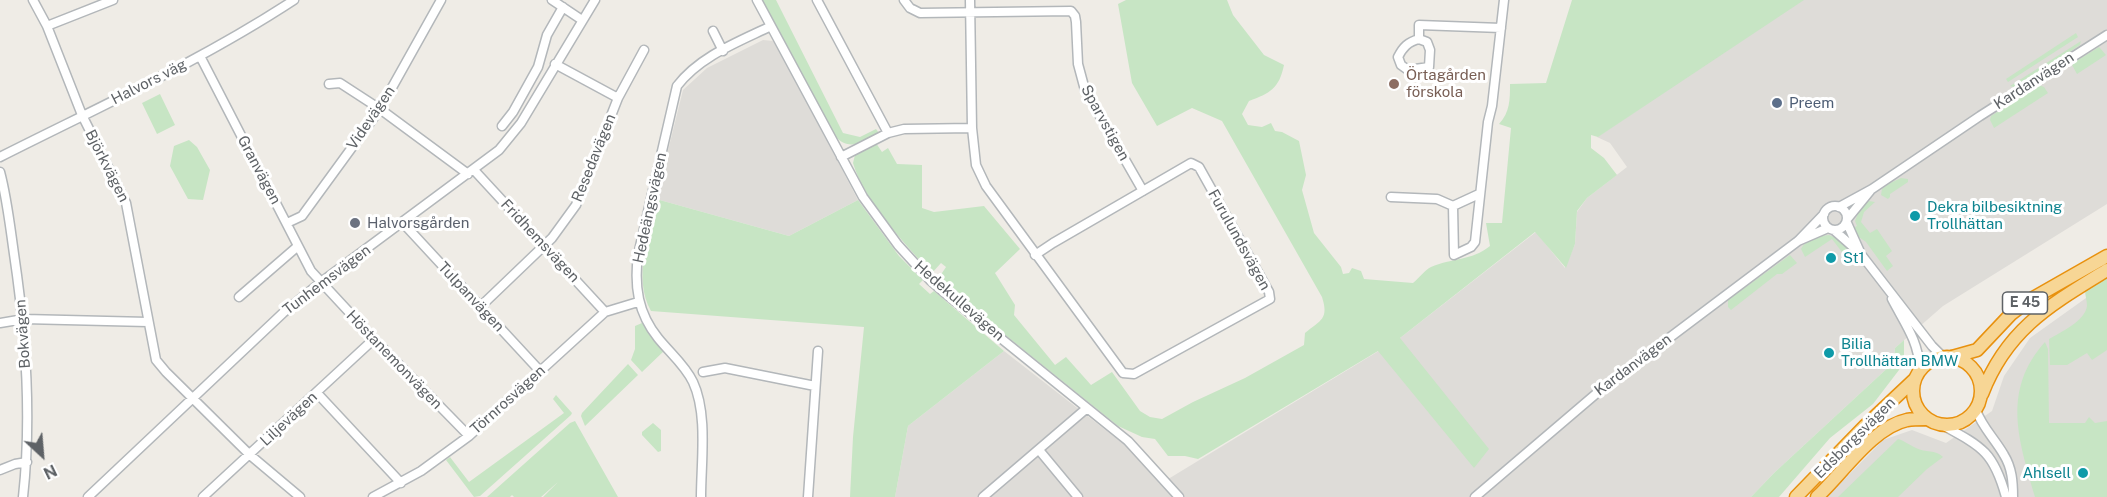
<!DOCTYPE html>
<html>
<head>
<meta charset="utf-8">
<style>
	body { margin:0 }
	#map { position:relative; width:2107px; height:497px; overflow:hidden; background:#efece6; font-family:"Public Sans",sans-serif }
	canvas { display:block }
	.north { position:absolute; left:12px; top:425px; width:60px; height:60px; -webkit-text-stroke:4px #fff; paint-order:stroke; rotate:154deg; font-size:16px; font-weight:700; line-height:24px; text-align:center; color:#5e6266 }
	.north::after { content:''; display:block; margin:auto; width:21px; height:27px; background:#5e6266; clip-path:polygon(50% 0,100% 100%,50% 72%,0 100%) }
</style>
</head>
<body>
<div id="map">
<canvas width="2107" height="497"></canvas>
<div class="north">N</div>
</div>
<script>
const g = document.querySelector('canvas').getContext('2d');
g.lineJoin = 'round';
function paint(path, color) {
  g.fillStyle = color;
  g.fill(path, 'evenodd');
}
function strokePath(path, color, width, dash) {
  g.strokeStyle = color;
  g.lineWidth = width;
  g.lineCap = dash ? 'butt' : 'round';
  g.setLineDash(dash || []);
  g.stroke(path);
}
function drawText(font, color, halo, rows, align = 'center') {
  g.font = font + ' "Public Sans",sans-serif';
  g.lineWidth = 6;
  g.setLineDash([]);
  g.textBaseline = 'middle';
  g.strokeStyle = halo;
  g.fillStyle = color;
  for (const [text, x, y, turn = 0] of rows) {
    g.save();
    g.translate(x, y);
    g.rotate((+turn || 0) * Math.PI / 180);
    g.textAlign = isNaN(turn) ? turn : align;
    if (halo) g.strokeText(text, 0, 0);
    g.fillText(text, 0, 0);
    g.restore();
  }
}
paint(new Path2D(`
	M1802 0H2107V204L1943 306 1895 348 1894 362 1774 473 1751 497H895L908 426 1004 351 1126 446 1160 484 1400 338 1536 232 1565 268 1575 244 1577 212 1587 198 1627 167 1610 143 1597 137Z
	M763 40 773 41 781 53 858 200 789 236 656 199 683 90 707 68Z
	M2107 283V497H1827L1883 440 1912 430 1946 443 1992 411 2004 376 2030 338Z`), '#dedcd8');
paint(new Path2D(`
	M762 0H776L843 133 860 137 876 129 879 133C864 141 850 152 836 137Z
	M1126 0H1227L1233 15 1264 55 1284 65C1279 89 1270 93 1249 101L1242 114 1248 125 1262 127 1271 123 1275 131 1282 132 1299 141 1306 175 1302 190 1314 233 1341 267 1343 274 1349 273 1352 268 1361 271 1364 279 1413 283C1419 278 1425 270 1431 267 1451 258 1472 261 1490 246L1486 223H1502L1511 128 1499 124C1510 112 1510 100 1510 84L1546 83 1572 0H1804L1598 137 1591 135V148L1604 158 1617 175 1587 198 1577 211 1575 244 1566 268 1535 232 1400 338 1489 449 1474 468 1378 351 1198 459 1185 456H1168L1155 439 1142 437 1118 426 952 292 938 279 946 267 941 263 932 273C906 246 863 199 853 163L855 155 876 143 882 152 888 148 897 164 922 165V208L934 212 984 206 1020 249 995 273 1015 305 1014 315 1055 365 1066 357 1091 385 1112 372 1140 411 1150 417 1162 419 1193 402 1245 378 1304 345 1305 333C1321 320 1329 319 1322 297L1222 121 1192 108 1157 126 1132 83 1118 4Z
	M2076 33 2078 37 2008 82 2006 79Z
	M2081 41 2080 45 2071 51 2014 87 2010 86Z
	M2099 47 2106 55 2077 74 2072 65 2073 63Z
	M2039 85 2044 87 2048 93 1994 128 1990 120 1991 116Z
	M160 94 175 125 157 134 142 103Z
	M189 140 197 147 210 170 203 200 188 199 170 166 174 146Z
	M1901 178 1908 179V182L1890 194V197L1888 199 1881 195 1882 189 1890 183Z
	M656 199 789 236 858 200 899 256 923 280 919 284 930 294 934 291 1004 351 908 426 895 497H850L853 437 864 327 651 311C632 277 650 234 656 199Z
	M1869 201 1875 202 1864 212 1861 222 1870 233 1877 229 1892 251 1886 256 1893 266 1887 271 1866 242 1856 235 1853 228 1857 226 1855 221 1861 206Z
	M1829 235C1845 241 1848 249 1854 265L1851 264 1832 239 1805 257 1801 249C1805 240 1819 236 1829 235Z
	M1790 255 1797 263 1782 274H1777L1731 310 1728 307V300Z
	M2107 277V350L2092 360 2087 353 2067 365H2050L2049 339C2061 332 2085 321 2087 306 2087 301 2085 295 2085 290Z
	M642 323 664 351 642 372 631 360 635 349V326Z
	M1904 340V358L1899 370 1873 404 1830 438 1779 497H1751L1774 473 1894 362 1895 348Z
	M2045 342 2048 349 2049 423H2085L2089 417 2095 423 2107 421V497H2035C2019 441 2001 391 2045 342Z
	M628 364 638 375 585 426 581 416 582 413Z
	M556 395 572 413 571 415 480 496 474 497 446 460 450 457 469 482 564 413 553 399Z
	M575 421 618 497H543L558 482 541 497H514L512 495 510 497H487L570 423Z
	M653 423 661 430V451L658 452 642 435V432Z
	M1898 439C1905 441 1909 445 1916 448 1926 453 1935 449 1943 457L1927 469 1898 497H1838Z`), '#c7e5c4');
const minor = new Path2D(`
	M33 0 47 26 82 115 126 203 156 360 166 372 250 455 300 497
	M552 0 582 20
	M757 0 863 197 898 245 930 280 946 294 1128 441 1179 497
	M817 0 888 133 904 129 972 128
	M904 0 910 8 920 13 1071 11 1075 16 1076 22 1078 64 1085 90 1143 191
	M970 0 972 128 976 165 986 186 1123 373 1134 374 1270 299 1269 292 1199 167 1191 163 1053 243 1035 255
	M47 26 113 0
	M713 31 723 51
	M1419 39 1427 42 1430 50 1429 67 1408 70 1401 65 1398 57C1403 47 1408 42 1419 39V25L1501 28
	M200 56 311 271 374 339 469 436
	M555 64 618 98
	M329 84 340 83 380 109 468 174
	M502 126 513 112 538 67 547 35 563 7
	M0 157C99 107 201 61 294 0
	M841 157 888 133
	M474 170 605 312
	M0 172C7 198 10 226 14 254 26 334 32 416 23 497
	M1479 194 1453 206 1454 255 1471 247 1475 242 1488 122 1492 106 1504 0
	M1391 197 1437 199 1453 206
	M1823 218a12 12 0 1 1 24 0a12 12 0 1 1-24 0Z
	M1839 207 1872 189 1980 116 2107 35
	M1848 218 1870 191
	M287 223 302 216 380 109 441 0
	M403 223 540 371
	M1847 223 1860 252
	M1835 231 1860 253 1932 346 1943 357
	M1798 241 1828 228
	M239 297 298 246
	M1892 299C1905 324 1918 340 1920 369
	M480 307 552 238 576 205 618 98 644 50
	M0 323 24 319 148 322
	M703 372 725 368 815 386
	M317 393 401 483
	M1976 410C1982 427 1995 439 2004 455 2012 468 2013 482 2013 497
	M1944 426C1983 447 1994 453 2006 497
	M1039 450 1078 497
	M0 470 15 464 27 462
	M88 497 283 313 320 283 499 150 521 123 595 0
	M203 497 374 339
	M373 497 421 471 469 436 605 312 638 302
	M701 497C701 462 708 414 693 382 685 365 670 353 658 338 638 313 634 287 638 255L677 86C700 56 738 42 771 26
	M808 497 818 351
	M983 497 1087 408
	M1475 497 1604 387 1798 241 1824 214`);
const highway = new Path2D(`
	M1913 391a34 34 0 1 1 68 0a34 34 0 1 1-68 0Z
	M1952 357 1977 350 2011 314 2028 301 2107 256
	M1982 394C2007 329 2050 305 2107 270
	M1796 497 1865 426 1915 379
	M1817 497C1842 474 1873 427 1907 420 1913 419 1920 419 1926 419`);
strokePath(minor, '#b3b7ba', 11);
strokePath(highway, '#e8910e', 15);
strokePath(minor, '#fff', 8);
strokePath(highway, '#f7d695', 12);
for (const [x, y, r, color] of [
	[1394,84,6,"#8d6e63"],
	[1777,103,6,"#5c6f8a"],
	[1915,216,6,"#0f9aa8"],
	[355,223,6,"#6b7280"],
	[1831,258,6,"#0f9aa8"],
	[1829,353,6,"#0f9aa8"],
	[2083,473,6,"#0f9aa8"]
]) {
  const dot = new Path2D();
  dot.arc(x, y, r, 0, 2 * Math.PI);
  g.fillStyle = color;
  g.fill(dot);
  strokePath(dot, '#fff', 2);
}
for (const [x, y, w] of [
	[2025,303,45]
]) {
  const box = new Path2D();
  box.roundRect(x - w / 2, y - 11, w, 22, 4.5);
  g.fillStyle = '#fff';
  g.fill(box);
  strokePath(box, '#5e6266', 1.5);
}
drawText('bold 14px', '#5e6266', null, [
	["E 45",2025,303]
]);
drawText('15px', '#785e54', '#fff', [
	["Örtagården",1406,75],
	["förskola",1406,92]
], 'left');
drawText('15px', '#5e6266', '#fff', [
	["Kardanvägen",2034,81,-33],
	["Halvors väg",149,82,-27],
	["Videvägen",371,118,-56],
	["Sparvstigen",1105,123,61],
	["Resedavägen",594,158,-68],
	["Björkvägen",107,166,63],
	["Granvägen",259,170,62],
	["Hedeängsvägen",650,208,-78],
	["Furulundsvägen",1239,240,61],
	["Fridhemsvägen",540,241,47],
	["Tunhemsvägen",327,280,-37],
	["Tulpanvägen",471,297,47],
	["Hedekullevägen",959,301,41],
	["Bokvägen",23,334,-94],
	["Höstanemonvägen",394,360,46],
	["Kardanvägen",1633,365,-37],
	["Törnrosvägen",508,400,-42],
	["Liljevägen",289,419,-43],
	["Edsborgsvägen",1855,438,-45]
]);
drawText('15px', '#4e5e75', '#fff', [
	["Preem",1789,103]
], 'left');
drawText('15px', '#0d838f', '#fff', [
	["Dekra bilbesiktning",1927,207],
	["Trollhättan",1927,224],
	["St1",1843,258],
	["Bilia",1841,344],
	["Trollhättan BMW",1841,361],
	["Ahlsell",2071,473,"right"]
], 'left');
drawText('15px', '#5b616d', '#fff', [
	["Halvorsgården",367,223]
], 'left');
</script>
</body>
</html>
